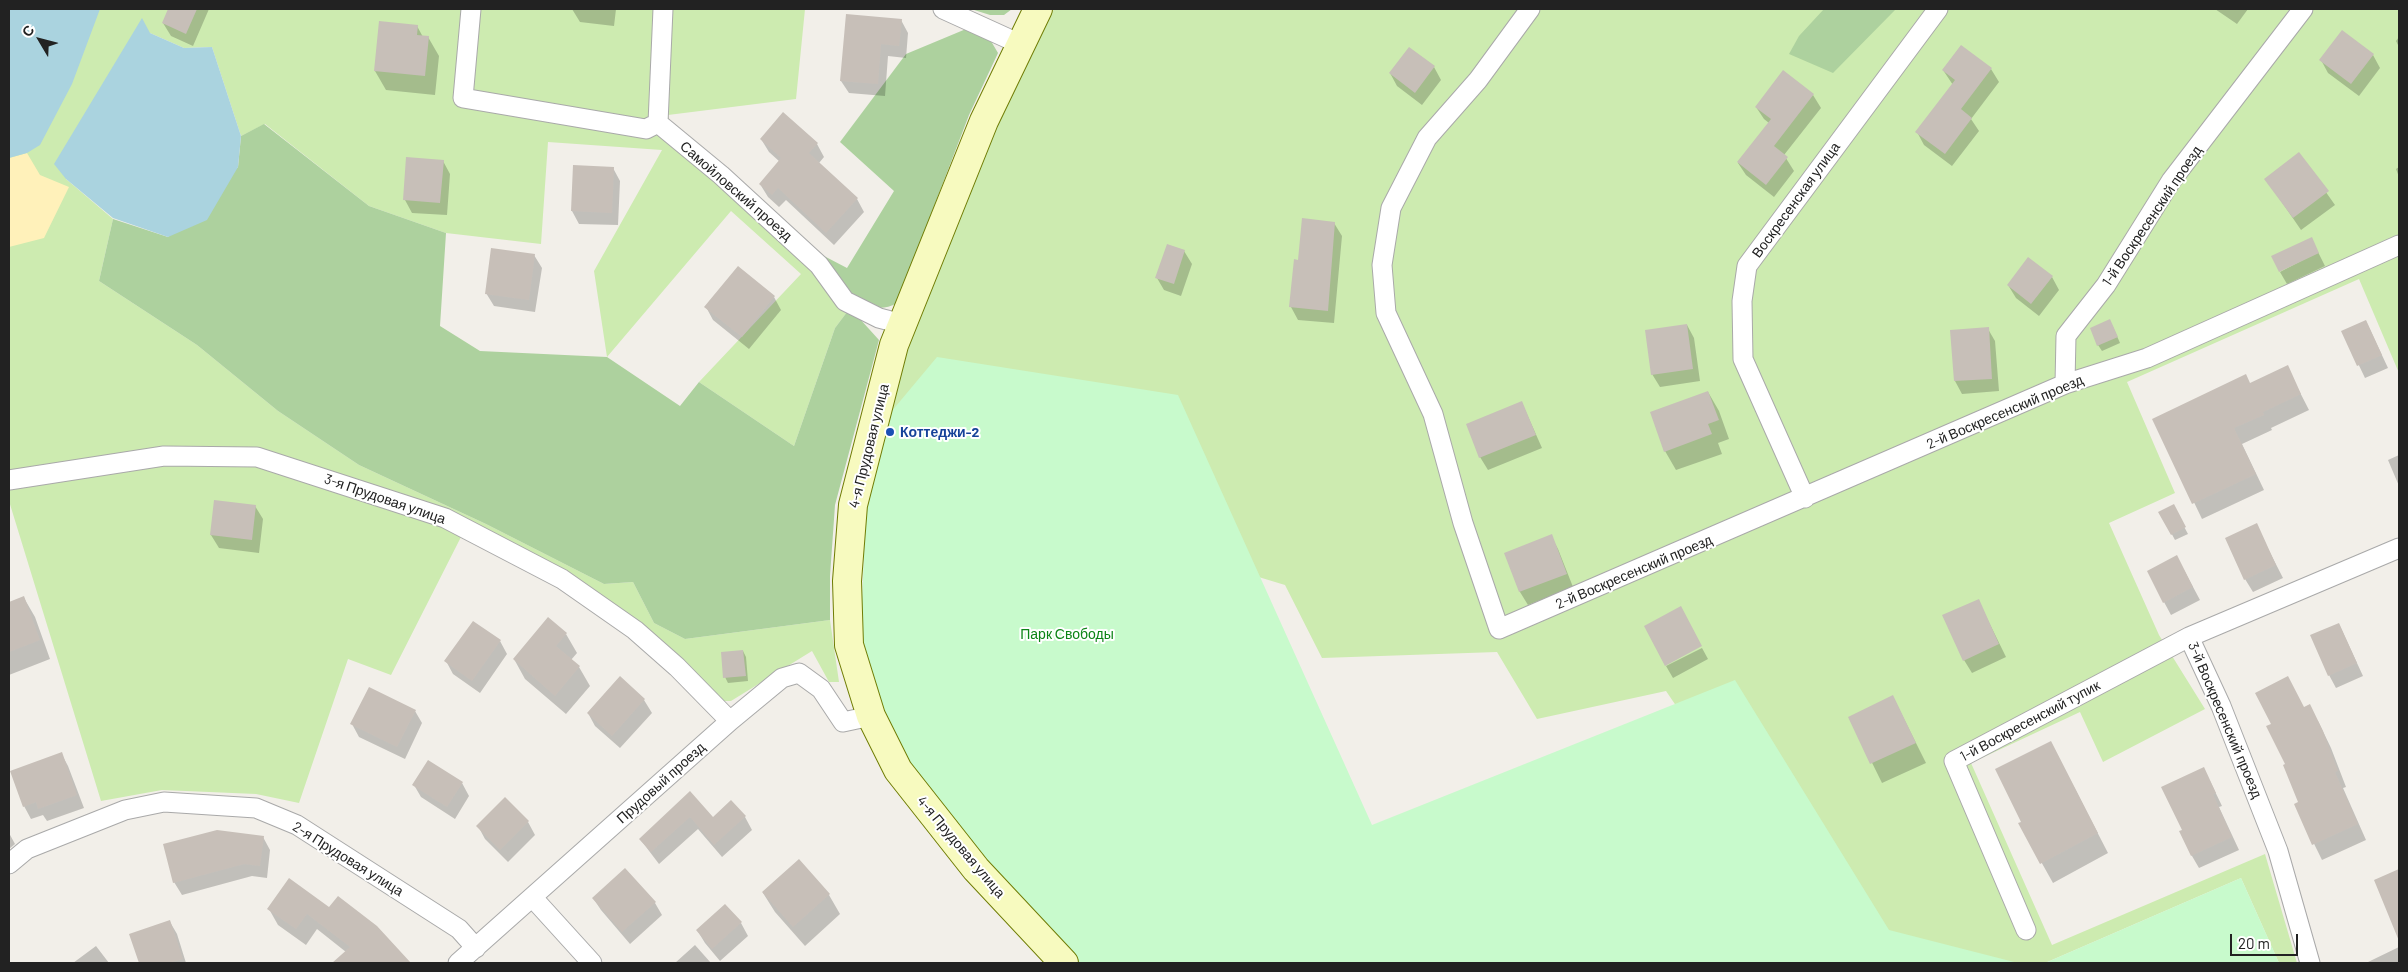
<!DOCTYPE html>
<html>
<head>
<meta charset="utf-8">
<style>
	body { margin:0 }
	#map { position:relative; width:2408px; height:972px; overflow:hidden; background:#f2efe9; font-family:Barlow,sans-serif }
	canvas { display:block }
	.frame { position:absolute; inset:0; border:10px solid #222; pointer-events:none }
	.north { position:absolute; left:15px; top:15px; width:50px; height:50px; -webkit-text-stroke:4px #fff; paint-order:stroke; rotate:307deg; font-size:14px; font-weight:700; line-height:20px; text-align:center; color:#222 }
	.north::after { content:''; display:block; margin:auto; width:18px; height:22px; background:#222; clip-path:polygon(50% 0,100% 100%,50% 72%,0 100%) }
	.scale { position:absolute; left:2230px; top:934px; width:68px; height:22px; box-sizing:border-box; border:2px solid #222; border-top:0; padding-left:6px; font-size:15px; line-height:18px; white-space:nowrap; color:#222; -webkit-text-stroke:4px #fff; paint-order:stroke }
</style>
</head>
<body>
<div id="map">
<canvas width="2408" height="972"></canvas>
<div class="frame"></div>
<div class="north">С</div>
<div class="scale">20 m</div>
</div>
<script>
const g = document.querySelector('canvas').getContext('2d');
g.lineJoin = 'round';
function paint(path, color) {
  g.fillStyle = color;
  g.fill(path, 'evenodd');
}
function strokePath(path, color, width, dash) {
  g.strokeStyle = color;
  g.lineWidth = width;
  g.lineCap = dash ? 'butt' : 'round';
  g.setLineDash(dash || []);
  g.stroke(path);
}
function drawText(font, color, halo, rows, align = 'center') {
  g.font = font + ' Barlow,sans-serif';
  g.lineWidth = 4;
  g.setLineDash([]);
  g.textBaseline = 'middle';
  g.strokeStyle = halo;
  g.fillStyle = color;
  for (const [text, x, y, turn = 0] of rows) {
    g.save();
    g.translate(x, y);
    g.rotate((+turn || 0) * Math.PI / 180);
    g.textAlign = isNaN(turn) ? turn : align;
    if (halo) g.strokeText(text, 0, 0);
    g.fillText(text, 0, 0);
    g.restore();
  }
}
paint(new Path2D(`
	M9 9H805L796 99 668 115 670 123 824 256 848 291 850 308 835 328 794 446 699 382 801 274 731 211 607 357 594 271 662 150 548 142 541 244 446 233 369 206 265 124 241 136 212 47 184 48 150 33 66 179 113 219 99 281 197 345 278 411 359 465 486 524 604 584 633 582 654 623 685 639 830 620 839 682H829L812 651 731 701H704L629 636 555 585 461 537 391 675 348 659 299 803 256 794 162 790 101 801 9 501Z
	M1054 9H2399V373L2359 279 2127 382 2175 493 2109 523 2159 635 2205 709 2103 762 2080 712 1971 763 2052 945 2265 854 2297 963H2279L2241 878 2045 963H1851L1666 691 1537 719 1497 652 1322 658 1285 585 1080 523 886 418C906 350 932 284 957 218 985 146 1013 74 1054 9Z`), '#cdebb0');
paint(new Path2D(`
	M971 9H1012L1004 15H990Z
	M1824 9H1896L1833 73 1789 54 1799 36Z
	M966 29 988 36 998 53 969 115 897 303C863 322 840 280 824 256L847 268 894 191 840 142 906 54Z
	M264 124 369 206 446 233 440 326 480 351 607 357 680 406 699 382 794 446 835 328 850 308 879 340 835 505 830 576V620L685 639 654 623 633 582 604 584 486 524 359 465 278 411 197 345 99 281 113 219 168 237 238 167 241 136Z`), '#add19e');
paint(new Path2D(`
	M27 153 40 175 69 187 44 238 9 247V158Z`), '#fff1ba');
paint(new Path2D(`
	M937 357 1178 395 1372 825 1735 680 1889 930 2018 963H1076L983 863 914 771 883 714 860 647 866 508 886 418Z
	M2241 878 2279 963H2045Z`), '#c8facc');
paint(new Path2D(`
	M9 9H100L72 84 40 145 27 153 9 158Z
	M142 18 150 33 184 48 212 47 241 136 238 167 207 220 168 237 113 218 66 179 54 164Z`), '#aad3df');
paint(new Path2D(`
	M170 9H209L193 46 171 36 163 23Z
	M572 9H616L614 26 580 22Z
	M2215 9H2248L2237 24Z
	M901 20 908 33 906 58 888 56 885 96 849 93 841 81Z
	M417 26 423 37H428L439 56 435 95 386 90 375 71Z
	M2399 37V47L2396 41Z
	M1961 46 1991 69 1999 82 1971 119 1979 131 1952 166 1924 145 1917 132 1953 85 1943 70Z
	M2373 55 2380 68 2359 96 2328 73 2321 60Z
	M1434 67 1441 80 1422 105 1397 86 1390 73Z
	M1813 95 1821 108 1784 155 1794 171 1774 197 1746 175 1738 163 1769 123 1764 119 1756 107Z
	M761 139 817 144 824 157 819 163 857 199 864 212 834 245 786 200 779 207 768 197 760 184 780 162 769 152Z
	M2299 154 2335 205 2301 230 2266 179Z
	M443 161 450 174 447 215 412 213 405 200Z
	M574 166 613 168 620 181 618 225 579 224 572 211Z
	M2399 167V177L2396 169Z
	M1334 223 1342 236 1334 323 1298 320 1291 307 1299 261Z
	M1184 251 1192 264 1181 296 1164 290 1157 278Z
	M2318 252 2325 266 2287 284 2280 272Z
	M534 255 542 268 535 312 494 306 486 293Z
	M2052 277 2059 290 2039 316 2016 298 2008 285Z
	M774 297 781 310 749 349 713 320 706 307Z
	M2366 321 2388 368 2365 378 2343 332Z
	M1687 325 1694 338 1700 381 1660 387 1652 374Z
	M2113 327 2120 343 2102 351 2098 345Z
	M1988 329 1995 341 1999 391 1962 394 1955 381 1952 331Z
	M2287 367 2309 410 2271 428 2272 430 2242 444 2264 490 2202 519 2154 419 2250 384Z
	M1708 392 1719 411 1729 439 1718 443 1722 454 1676 470 1665 451Z
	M1522 403 1542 448 1488 470 1480 457Z
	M2399 455V486L2388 460Z
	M255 506 263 519 259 553 219 548 211 535Z
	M2173 506 2188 534 2175 540 2160 512Z
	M2256 525 2283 578 2253 592 2245 579Z
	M1551 536 1558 549 1573 587 1528 605 1520 592 1506 554Z
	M2184 570 2200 600 2171 615 2164 602Z
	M24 598 35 617 50 659 9 675V603Z
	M1978 600 2006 657 1972 673 1964 660Z
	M2339 624 2363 676 2336 688 2329 675Z
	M566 634 577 653 571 660 579 667 590 686 566 714 525 679 514 659Z
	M500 641 507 654 480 693 453 674 446 661Z
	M1702 648 1708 659 1673 678 1666 666Z
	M743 651 746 657 748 681 728 683 725 677Z
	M620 678 644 700 652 713 620 748 595 726 588 713Z
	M1893 697 1926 763 1882 783 1850 718Z
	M415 711 422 723 405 759 359 737 352 724Z
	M2318 721 2331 748 2346 787 2343 788 2366 840 2322 860 2295 805 2299 803Z
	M61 753 68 766 84 808 47 821 43 815 31 819 24 806Z
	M2061 762 2108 853 2053 883 2020 824Z
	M2210 781 2222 806 2219 807 2239 850 2199 868 2192 856 2183 831Z
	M462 783 469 796 455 819 421 797 414 785Z
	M690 793 713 818 731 801 745 817 752 830 722 857 698 829 659 864 640 839Z
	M528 822 535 835 508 862 485 839 478 826Z
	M9 833 15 844 9 849Z
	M263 837 270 850 267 878 252 876 182 895 174 882Z
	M799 861 829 895 840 914 805 946 775 912 763 893Z
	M2399 871V934L2375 880Z
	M593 898 655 903 662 915 630 944 601 910Z
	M269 909H330L403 956 407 963H333L346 952 317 929 306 945 278 925Z
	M170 922 177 934 186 963H140L131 934Z
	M741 923 748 936 720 961 705 943 697 930Z
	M695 945 711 963H675Z
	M96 946 109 963H73Z
	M2399 947V963H2369L2368 962Z`), '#0003');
paint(new Path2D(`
	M168 9H197L186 34 162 23Z
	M846 14 902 19 899 46 881 44 878 84 840 81Z
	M379 21 418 25 417 35 429 36 425 76 374 71Z
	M2342 30 2374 54 2351 84 2319 60Z
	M1961 45 1992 68 1961 109 1972 118 1945 154 1915 132 1955 80 1942 70Z
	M1409 47 1435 66 1415 93 1389 73Z
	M1783 70 1814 94 1774 146 1788 157 1766 185 1737 162 1771 119 1755 107Z
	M783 112 818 143 809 153 858 198 826 233 778 188 772 195 759 184 781 158 760 139Z
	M2299 152 2329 191 2293 218 2264 179Z
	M406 157 444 160 440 203 403 200Z
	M573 165 614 167 612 213 571 211Z
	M1302 218 1335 222 1328 311 1289 307 1294 259 1298 260Z
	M2312 237 2319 253 2279 272 2271 256Z
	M1167 244 1185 250 1174 284 1155 278Z
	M491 248 535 254 529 300 485 294Z
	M2028 257 2053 276 2031 304 2007 285Z
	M738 266 775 296 742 337 704 307Z
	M2110 319 2118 337 2097 346 2090 328Z
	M2366 320 2382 355 2357 366 2341 331Z
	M1687 324 1693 369 1651 375 1645 330Z
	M1989 327 1992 379 1954 381 1950 330Z
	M2288 365 2301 394 2263 412 2264 415 2234 428 2256 474 2192 504 2152 419 2246 374 2250 383Z
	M1708 391 1719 420 1708 424 1712 434 1664 452 1650 412Z
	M1522 401 1536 435 1479 458 1466 424Z
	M214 500 256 505 252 540 210 535Z
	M2174 504 2186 527 2171 535 2158 512Z
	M2257 523 2276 565 2244 580 2225 538Z
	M1552 534 1567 574 1519 592 1504 553Z
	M2177 555 2193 587 2163 603 2147 571Z
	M24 596 40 640 9 652V602Z
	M1979 599 1999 644 1963 661 1942 615Z
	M1681 606 1702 646 1665 666 1644 626Z
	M548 617 567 633 556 646 580 666 555 696 513 659Z
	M473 621 501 640 472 681 444 661Z
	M2339 623 2357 663 2328 676 2310 635Z
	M743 650 746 676 723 678 721 652Z
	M620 676 645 699 612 736 587 713Z
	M2288 676 2304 707 2310 704 2323 731 2338 771 2335 772 2358 824 2312 845 2294 804 2298 802 2283 765 2285 764 2266 726 2271 724 2255 693Z
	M369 687 416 710 397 747 350 724Z
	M1893 695 1916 743 1870 764 1848 717Z
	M2051 741 2098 833 2040 864 2018 823 2021 822 1995 769Z
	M62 752 77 795 38 809 36 802 23 807 10 771Z
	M428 760 463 782 447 807 412 785Z
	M2204 767 2216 793 2213 794 2232 837 2191 856 2179 831 2182 830 2161 787Z
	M690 791 713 817 731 800 746 816 714 845 690 817 651 852 639 839Z
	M505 797 529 821 500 850 476 826Z
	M217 830 264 836 260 866 244 864 173 883 163 844Z
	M799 859 830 894 793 927 762 892Z
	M625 868 656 902 622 932 592 898Z
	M2399 869V941L2374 880Z
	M289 878 329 907 338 896 377 926 411 963H332L350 947 307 914 296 929 267 909Z
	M725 904 742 922 712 949 696 930Z
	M170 920 183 959 169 963H139L129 934Z`), '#c7bfb8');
const minor = new Path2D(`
	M471 9 463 98 646 129 658 123
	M943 9 1020 44
	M1530 9 1478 80 1427 138 1391 208 1382 265 1386 313 1433 414 1463 523 1499 629 2065 384 2147 358 2399 245
	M658 123 721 175 819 265 845 301 879 318 902 324
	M658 123 663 9
	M2065 384 2066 336 2106 285 2171 181 2303 9
	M9 480 164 456 257 457 445 518 562 579 635 630 677 667 730 721
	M1805 498 1743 359 1742 301 1747 266 1938 9
	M9 864 27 849 125 810 164 802 256 808 297 825 459 929 476 948
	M533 898 592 963
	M2026 930 1954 761 2189 637
	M458 963 730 721 782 678 799 673 821 689 843 722 871 716
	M2310 963 2278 851 2221 706 2189 637 2399 548`);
const secondary = new Path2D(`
	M1038 9 984 121 894 345 853 505 847 581 849 645 871 716 898 770 976 869 1064 963`);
strokePath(minor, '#a9a9a9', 21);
strokePath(secondary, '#707d05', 30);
strokePath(minor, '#fff', 19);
strokePath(secondary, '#f7fabf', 28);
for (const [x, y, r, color] of [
	[890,432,5,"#1a4fb4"]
]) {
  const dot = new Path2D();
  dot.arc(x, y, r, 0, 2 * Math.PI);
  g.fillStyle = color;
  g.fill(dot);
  strokePath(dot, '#fff', 2);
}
drawText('14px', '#222', '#fff', [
	["Самойловский проезд",736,191,41],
	["Воскресенская улица",1796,200,-54],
	["1-й Воскресенский проезд",2152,216,-56],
	["2-й Воскресенский проезд",2005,412,-23],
	["4-я Прудовая улица",869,446,-76],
	["3-я Прудовая улица",385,499,19],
	["2-й Воскресенский проезд",1634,572,-23],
	["3-й Воскресенский проезд",2225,720,67],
	["1-й Воскресенский тупик",2030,721,-28],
	["Прудовый проезд",661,783,-42],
	["4-я Прудовая улица",961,847,50],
	["2-я Прудовая улица",348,859,32]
]);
drawText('bold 14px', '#164399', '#fff', [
	["Коттеджи-2",900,432]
], 'left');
drawText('14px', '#0c8416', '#fff', [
	["Парк Свободы",1067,634]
]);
</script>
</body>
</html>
